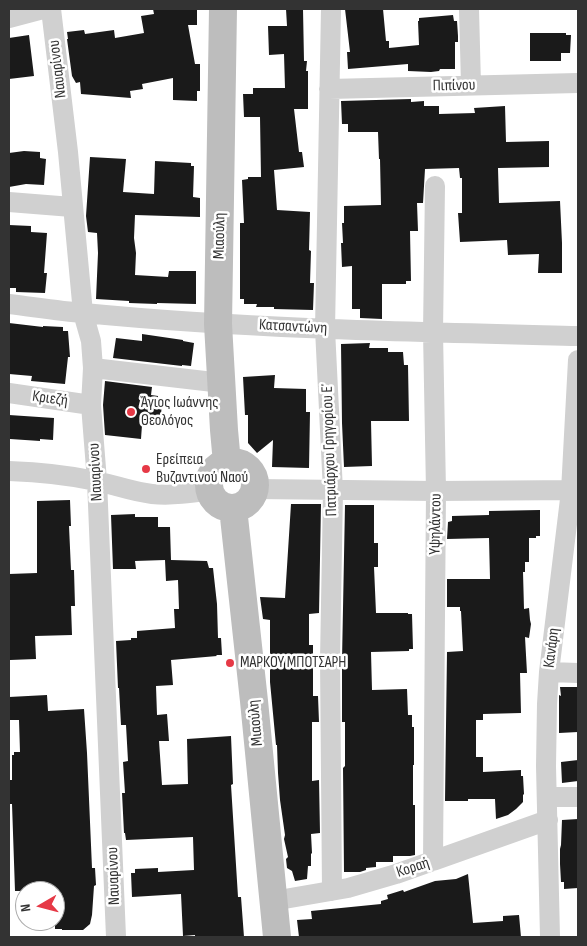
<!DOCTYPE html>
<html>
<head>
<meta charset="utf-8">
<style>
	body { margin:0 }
	#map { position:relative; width:587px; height:946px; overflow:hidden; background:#fff; font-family:"Sofia Sans Condensed",sans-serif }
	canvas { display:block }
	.frame { position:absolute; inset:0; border:10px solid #333; pointer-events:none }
	.north { position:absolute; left:15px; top:881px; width:50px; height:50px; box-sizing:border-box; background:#fff; border:1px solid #adadad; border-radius:50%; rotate:262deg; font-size:14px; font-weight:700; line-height:20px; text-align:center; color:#333 }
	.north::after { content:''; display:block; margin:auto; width:18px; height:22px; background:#e63946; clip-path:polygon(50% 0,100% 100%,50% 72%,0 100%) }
</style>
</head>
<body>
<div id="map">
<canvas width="587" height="946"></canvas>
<div class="frame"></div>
<div class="north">N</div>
</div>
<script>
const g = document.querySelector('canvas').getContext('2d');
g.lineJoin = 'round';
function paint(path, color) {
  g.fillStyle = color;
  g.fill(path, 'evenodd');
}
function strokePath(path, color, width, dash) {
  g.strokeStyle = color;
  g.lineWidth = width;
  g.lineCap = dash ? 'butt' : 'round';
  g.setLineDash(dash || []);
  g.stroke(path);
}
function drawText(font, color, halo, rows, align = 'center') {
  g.font = font + ' "Sofia Sans Condensed",sans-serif';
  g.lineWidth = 5;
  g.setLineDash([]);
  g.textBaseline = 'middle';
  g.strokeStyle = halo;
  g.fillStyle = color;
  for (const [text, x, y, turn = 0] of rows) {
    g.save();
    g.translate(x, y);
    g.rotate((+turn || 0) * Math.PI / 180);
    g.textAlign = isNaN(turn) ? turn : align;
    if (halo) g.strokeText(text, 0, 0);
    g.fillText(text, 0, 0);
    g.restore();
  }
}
paint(new Path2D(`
	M153 9H197V25H188L195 64H200V91H197V101L173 100V78L142 84 143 89 130 91 131 98 81 94 80 82 76 83 72 76 67 39H68L67 32 84 30 85 34 114 30 115 38 144 33 141 16 154 14Z
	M286 9H303L304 61H307L306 71H308V109H294L299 152H302L304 167 274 170 277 210 310 212 309 250 311 251 310 283H314L313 310 274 309V307H256L257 304H244V299H240V223H244L242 180 248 179V177H261L260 117H244L243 94H253V88H285L284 54 269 55 268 26H287Z
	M345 9H383L386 41H389V48L419 45 418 21H419V18L453 15 454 21H457L458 36V42H455V69H440L439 71 431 72 408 71V64L348 69 347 52H350Z
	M530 33H566V35H571L570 53H561V61H530Z
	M29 35 34 76 9 79V38Z
	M411 99V102L424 101V106H439V114L475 113 474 108 505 106 506 142 549 141V167L498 168 499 203 560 201 562 243V273H538L539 254 508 255 507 240 460 242 458 213H462V178H460L459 168 425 169 423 203H417L418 231H410L411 281H406V284H382V319L360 318V309H352V266L342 267 341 243H343L342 223H344V206L381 205 380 159H379L378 132H348V124H342L341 101Z
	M24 151 40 152V158L46 159 44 185 26 184 9 187V153Z
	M90 157 126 159 123 192 154 194 155 161 191 163V166H194L193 197 200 198V217L135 215 134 238 136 253 135 275 168 277 169 271H196V304L157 303V304L129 303V301L96 299 98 253 97 233 88 232 86 216Z
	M9 225 31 226V232L47 233 44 273H47L45 293 16 292V288H9Z
	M9 323 43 327V326L63 327V331H68L70 357H68L65 384 31 381 32 376 9 374Z
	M142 334 183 340V341L194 343 191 366 182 365V366L113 358 116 338 142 341Z
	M370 343 369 348H388V352H403L404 365H408L409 421H371L372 466 344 467 342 423 341 344Z
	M275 375 274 388 306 389V412H310L309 468 272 467 273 440 257 453 248 443V415H245L243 377Z
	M105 381 152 387 151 395 158 396 157 403H162L160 426 142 425 141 439 105 435 103 405Z
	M9 415 54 418 53 440 40 439V441L10 439V436H9Z
	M70 500 71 526H69L71 570H74L75 606H71L72 635 35 636 36 659 10 660 9 629V574L37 573V501Z
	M291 504H321L319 613 309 614V645H313V696H318L319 722H312V781L319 780 320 833 311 834 312 853 311 854V866H308L307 879 295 881 292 871 287 868 286 859 288 857 284 839 285 835 280 800 278 773 277 745H276L270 682V620L263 619 260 597 285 598Z
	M345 505H374V543H378V567H374L376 613H408V614H412L413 649H409V651L371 652 372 690 407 689 408 715H412V727H414V765H413V805H415V855L410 856H393V862H376V867L366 868V870L360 872H344L343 768 345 766V722H342V660Z
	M540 510V536H536V538H529V562H525V572H523L524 609 529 608 530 620 531 624 529 638 525 637 527 673H520L521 713 483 714V720H476V757H483V772L521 770V776H523L524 794 523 795V802L516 809 508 815 496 819 495 799H468V801H445L447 652 463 651 461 611H460V607H447V579H490L489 538 447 539 448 522 452 521V516L489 515V511Z
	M135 514V517H158V527H170L171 560 207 561 209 568H213L217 604 218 638H221L222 655H216L217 656 171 660 173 685 156 686 157 715 167 714 169 741H159L162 785 188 784 187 739 231 736 233 784 231 785 238 897H241L244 937H195V935L183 936 181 894 132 897 131 873H135V869L158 868V872L194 870 193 837 126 840 125 833H124L122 793H125L123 762 128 761 126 725H121L119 688H118L116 641 131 640V638H137V631L175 628 174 609H179L178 580 166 581 165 560 135 561 136 569H113L111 515Z
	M560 687H578V732L559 733V695L561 696Z
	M47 695 48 711 84 709 87 753 92 868H95L96 885 94 886 92 915 90 924 83 930H62V929H55V891H15L12 804H9V780H12V755H14V752H20L19 720H9V697Z
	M578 760V781L562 783 561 762Z
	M578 819V888L564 889V882H561L560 864V849L561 845 562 820Z
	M468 874 473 923 503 921V916L519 915 521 937H299L297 920 312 919 311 911 381 904V901L388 899 387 895 403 890 404 892 435 881 456 879Z`), '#1a1a1a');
strokePath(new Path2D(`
	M51 9 68 152 83 313 91 341 93 368 91 405 97 481 116 937
	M331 9 325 329 333 491 330 660 332 891
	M469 9 471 85
	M9 18 43 9
	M329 89 578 83
	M9 202 72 207
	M9 304C34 307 59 311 84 313 248 329 413 332 578 336
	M93 368 222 383
	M9 393 91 405
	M9 471C38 472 68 475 96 481 115 485 133 492 152 494 172 496 191 493 210 490
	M255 489 436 491 578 490
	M549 672 578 673
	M547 797H578
	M433 861 436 491 433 332 435 186
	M273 901 348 888 396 874 548 820
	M550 937 546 766 547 704 549 672 571 491 578 360`), '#d0d0d0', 20);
strokePath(new Path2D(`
	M223 9 218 324 224 430 227 463
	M209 485a23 23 0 1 1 46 0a23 23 0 1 1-46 0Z
	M233 508 254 701 277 937`), '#bdbdbd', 28);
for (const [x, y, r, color] of [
	[131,412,5,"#e63946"],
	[146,469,5,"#e63946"],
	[230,663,5,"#e63946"]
]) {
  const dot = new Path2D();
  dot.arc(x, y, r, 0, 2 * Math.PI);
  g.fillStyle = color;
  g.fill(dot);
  strokePath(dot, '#fff', 2);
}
drawText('16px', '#333', '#fff', [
	["Ναυαρίνου",58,69,-97],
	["Πιπίνου",454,86,-1],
	["Μιαούλη",220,236,-89],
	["Κατσαντώνη",293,327,3],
	["Κριεζή",50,399,8],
	["Πατριάρχου Γρηγορίου Ε΄",330,450,-92],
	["Ναυαρίνου",96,472,-93],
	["Υψηλάντου",436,524,-89],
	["Κανάρη",552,648,-83],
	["Μιαούλη",256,723,-95],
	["Κοραή",413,868,-18],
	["Ναυαρίνου",114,876,-92]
]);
drawText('16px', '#333', '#fff', [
	["Άγιος Ιωάννης",141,403],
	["Θεολόγος",141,421],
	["Ερείπεια",156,460],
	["Βυζαντινού Ναού",156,478],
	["ΜΑΡΚΟΥ ΜΠΟΤΣΑΡΗ",240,663]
], 'left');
</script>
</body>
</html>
